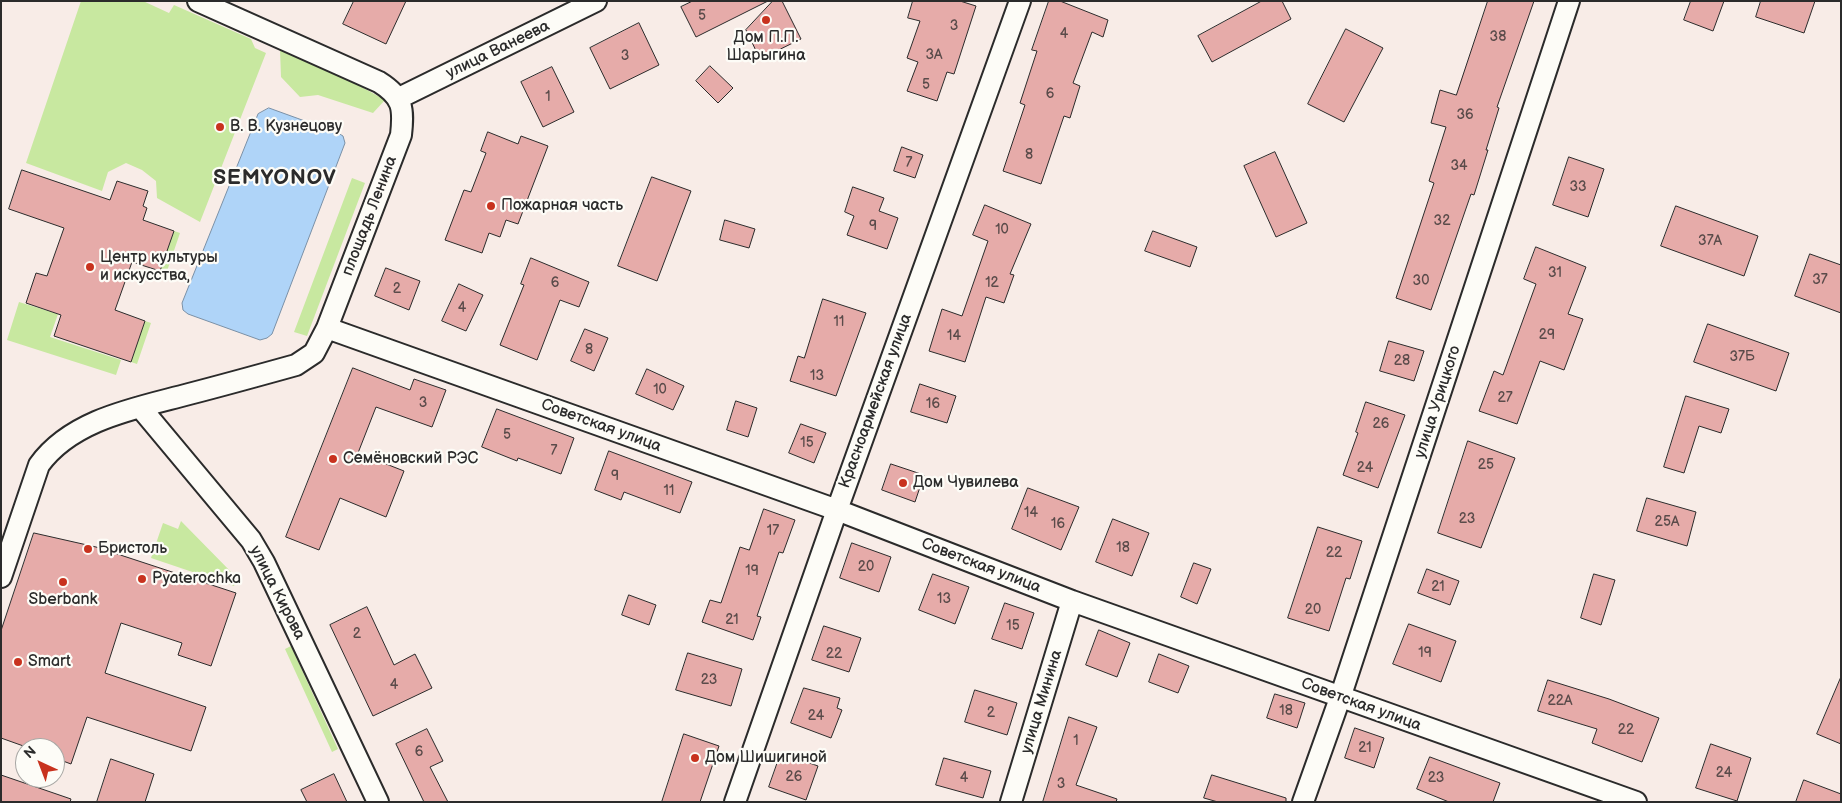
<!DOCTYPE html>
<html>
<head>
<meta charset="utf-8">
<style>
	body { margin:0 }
	#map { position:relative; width:1842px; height:803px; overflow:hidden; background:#f8ece7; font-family:"Balsamiq Sans",sans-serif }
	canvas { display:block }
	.frame { position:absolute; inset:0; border:2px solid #2b2b2b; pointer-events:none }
	.north { position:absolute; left:15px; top:738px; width:50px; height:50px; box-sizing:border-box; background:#fdfcf7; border:1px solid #a9a8a5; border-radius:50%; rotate:317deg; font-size:14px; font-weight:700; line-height:20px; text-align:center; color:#2b2b2b }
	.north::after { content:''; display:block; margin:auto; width:18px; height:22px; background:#c8321e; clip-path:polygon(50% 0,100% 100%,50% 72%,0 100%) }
</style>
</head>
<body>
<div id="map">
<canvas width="1842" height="803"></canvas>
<div class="frame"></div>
<div class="north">N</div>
</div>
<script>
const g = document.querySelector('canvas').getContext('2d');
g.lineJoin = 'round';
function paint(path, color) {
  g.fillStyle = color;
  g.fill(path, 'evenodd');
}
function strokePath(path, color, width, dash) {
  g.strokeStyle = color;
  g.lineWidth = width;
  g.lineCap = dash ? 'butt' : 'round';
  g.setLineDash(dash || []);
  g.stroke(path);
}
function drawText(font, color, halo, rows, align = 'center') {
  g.font = font + ' "Balsamiq Sans",sans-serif';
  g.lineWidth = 4.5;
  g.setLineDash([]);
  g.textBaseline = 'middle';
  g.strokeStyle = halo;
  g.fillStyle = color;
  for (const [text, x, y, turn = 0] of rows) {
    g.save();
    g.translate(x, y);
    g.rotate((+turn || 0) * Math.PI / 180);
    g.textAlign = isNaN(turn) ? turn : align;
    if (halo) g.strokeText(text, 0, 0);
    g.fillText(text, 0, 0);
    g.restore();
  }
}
paint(new Path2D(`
	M81 1H143L169 13 174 5 251 39 255 48 266 53 200 222 157 198 156 181 142 170 126 163 108 172 102 191 26 163Z
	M280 49 335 72 385 100 373 113 318 95 300 97 281 77Z
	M352 178 365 183 307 336 294 332Z
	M174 231 180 233 166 274 160 271Z
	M19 302 58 314 50 337 121 360 116 375 7 340Z
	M145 321 151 323 137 364 131 362Z
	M181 521 237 578 234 586 151 558 163 523 178 529Z
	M291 646 338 749 332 752 285 649Z`), '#c8e8a0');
const water = new Path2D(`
	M269 108 338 133 343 136 345 143 272 334 267 338 260 340 188 314 183 310 182 303 258 114Z`);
paint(water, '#afd4f8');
strokePath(water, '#7a90a6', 1);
const building = new Path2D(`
	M354 1H406L386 44 343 24Z
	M693 1H768L696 37 681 7Z
	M773 1H782L801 39 760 59 746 30Z
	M913 1H960L976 6 954 74 947 72 937 101 907 91 918 62 907 58 920 21 908 18Z
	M1049 1H1060L1108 20 1103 37 1092 32 1073 83 1080 86 1070 118 1064 116 1041 184 1003 171 1025 105 1020 103 1037 51 1032 50Z
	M1262 1H1282L1291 19 1212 62 1198 36Z
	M1488 1H1534L1497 107 1499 108 1486 150H1488L1474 195 1471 194 1431 310 1396 298 1434 183 1429 181 1446 127 1431 123 1440 90 1456 95Z
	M1691 1H1724L1713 31 1684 20Z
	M1761 1H1815L1804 33 1756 17Z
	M639 23 659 65 610 89 590 48Z
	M1346 29 1383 48 1344 122 1308 104Z
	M710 66 733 88 718 103 696 81Z
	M552 67 574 112 543 127 521 82Z
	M488 132 518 144 521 136 548 146 518 224 506 220 500 237 489 233 482 253 445 240 464 190 471 192 486 153 481 151Z
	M902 147 923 155 915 178 894 171Z
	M1275 152 1307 223 1276 237 1244 166Z
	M1569 157 1604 169 1588 217 1553 205Z
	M22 170 110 200 117 181 148 191 143 206 147 208 143 220 174 231 160 271 132 262 115 310 145 321 131 362 54 336 61 315 26 303 36 273 47 276 64 228 9 209Z
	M652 177 691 191 657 281 618 266Z
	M853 187 884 198 879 211 898 218 887 249 847 235 854 216 845 212Z
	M985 205 1031 224 1010 274 1014 275 1004 303 986 297 965 362 929 351 942 309 962 316 988 241 973 235Z
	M1676 206 1758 236 1744 276 1661 246Z
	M725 220 755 229 749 248 720 240Z
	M1153 231 1197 247 1190 267 1145 251Z
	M1536 247 1586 267 1568 314 1583 319 1564 370 1540 361 1517 424 1479 411 1494 371 1503 375 1536 284 1524 279Z
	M1810 254 1841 265V313L1795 296Z
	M531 258 589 282 579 307 560 300 537 360 500 345 524 285 521 284Z
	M386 268 420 281 409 310 375 296Z
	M459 284 483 295 466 331 442 321Z
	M823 299 866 313 836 396 790 381 798 356 804 358Z
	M1708 324 1789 353 1776 391 1694 362Z
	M585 329 608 338 594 371 571 361Z
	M1389 341 1424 351 1414 381 1380 371Z
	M353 368 410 390 414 379 446 390 432 427 376 407 358 453 404 471 386 517 340 498 319 550 286 537Z
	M647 369 684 386 673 410 636 394Z
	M920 384 956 396 947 423 911 412Z
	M1686 396 1729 409 1721 433 1699 426 1684 473 1664 467Z
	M736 401 757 408 748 437 727 430Z
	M1366 402 1405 415 1378 488 1343 475 1358 433 1356 432Z
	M497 409 574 438 561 474 518 458 517 461 482 447Z
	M801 424 826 433 814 463 789 453Z
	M1468 441 1515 458 1481 548 1438 533Z
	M609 451 692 482 680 513 624 492 621 500 595 490Z
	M891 464 924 475 915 502 882 490Z
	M1028 488 1079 507 1061 550 1012 529Z
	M1647 498 1696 512 1687 546 1637 531Z
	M764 509 795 520 783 553 779 552 757 616 761 617 753 640 702 622 710 600 721 603 740 547 749 550Z
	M1113 519 1149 533 1132 576 1096 562Z
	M1318 527 1362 541 1350 579 1346 578 1329 631 1288 618Z
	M34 533 96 547 236 593 211 666 178 655 182 643 121 623 105 673 206 707 191 751 87 717 71 764 55 758V748H29L1 738V631Z
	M852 543 891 557 879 592 840 578Z
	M1194 563 1211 569 1197 604 1181 597Z
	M1427 569 1459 581 1450 605 1418 593Z
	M933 574 969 587 955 624 919 610Z
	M1594 574 1615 580 1601 625 1581 618Z
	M629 595 656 605 649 625 622 615Z
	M1005 603 1034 613 1022 649 992 639Z
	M367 607 394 665 415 654 432 688 373 716 330 625Z
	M1409 624 1456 641 1441 682 1393 664Z
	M824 626 861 638 849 672 812 660Z
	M1099 630 1130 643 1117 677 1086 665Z
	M688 653 742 669 731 706 676 690Z
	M1159 654 1189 666 1178 693 1149 682Z
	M1841 677V744L1817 734Z
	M1548 680 1609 699 1659 718 1642 762 1592 743 1597 729 1538 711Z
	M804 688 840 698 837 708 842 710 831 738 791 723Z
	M975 690 1017 703 1007 735 965 722Z
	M1275 694 1305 703 1297 728 1267 718Z
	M1069 717 1097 727 1076 785 1117 799 1116 802H1043Z
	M1355 728 1384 738 1374 768 1345 758Z
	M427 729 443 761 430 767 448 802H424L396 744Z
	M684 734 719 746 700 802H662Z
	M1711 744 1751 758 1737 801 1696 788Z
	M781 753 818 766 806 800 769 787Z
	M1430 757 1500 783 1493 802H1449L1417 789Z
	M944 758 991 771 983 798 936 785Z
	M111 759 154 774 145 802H97Z
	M334 774 347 802H307L301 790Z
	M1 775 71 799 70 802H1Z
	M1212 775 1286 798V802H1218L1204 798Z
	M1804 780 1841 794V802H1796Z`);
paint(building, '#e6aba9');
strokePath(building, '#2b2b2b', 1);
const street = new Path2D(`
	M399 98 596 1
	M327 328 837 510 1072 601 1636 802
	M140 407 251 540 264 562 378 802
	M1 577 39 465C72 419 137 408 189 394 224 385 260 375 296 365L314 353 327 328 401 135C404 108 403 97 379 82L198 1
	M735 802 837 510 1020 1
	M1011 802 1072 601
	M1303 802 1340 698 1569 1`);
strokePath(street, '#2b2b2b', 24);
strokePath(street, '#fdfcf7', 20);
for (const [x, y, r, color] of [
	[766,20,5,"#c8321e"],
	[220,127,5,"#c8321e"],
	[491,206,5,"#c8321e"],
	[90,267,5,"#c8321e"],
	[333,459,5,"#c8321e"],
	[903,483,5,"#c8321e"],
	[88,549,5,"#c8321e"],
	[142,579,5,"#c8321e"],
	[63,582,5,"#c8321e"],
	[18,662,5,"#c8321e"],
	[695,758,5,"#c8321e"]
]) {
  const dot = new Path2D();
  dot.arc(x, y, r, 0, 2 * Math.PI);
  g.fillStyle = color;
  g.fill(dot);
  strokePath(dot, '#fdfcf7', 2);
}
drawText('14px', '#5a4b4a', null, [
	["5",702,16],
	["3",954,26],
	["4",1064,34],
	["38",1498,37],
	["3А",934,55],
	["3",625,56],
	["5",926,85],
	["6",1050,94],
	["1",548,97],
	["36",1465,115],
	["8",1029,155],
	["7",909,163],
	["34",1459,166],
	["33",1578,187],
	["32",1442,221],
	["9",873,226],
	["10",1002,230],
	["37А",1710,241],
	["31",1555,273],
	["37",1820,280],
	["30",1421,281],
	["6",555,283],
	["12",992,283],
	["2",397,289],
	["4",462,308],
	["11",839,322],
	["29",1547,335],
	["14",954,336],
	["8",589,350],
	["37Б",1742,357],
	["28",1402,361],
	["13",817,376],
	["10",660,390],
	["27",1505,398],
	["3",423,403],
	["16",933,404],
	["26",1381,424],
	["5",507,435],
	["15",807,443],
	["7",554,451],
	["25",1486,465],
	["24",1365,468],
	["9",615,476],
	["11",669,491],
	["14",1031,513],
	["23",1467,519],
	["25А",1667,522],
	["16",1058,524],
	["17",773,531],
	["18",1123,548],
	["22",1334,553],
	["20",866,567],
	["19",752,571],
	["21",1438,587],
	["13",944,599],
	["20",1313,610],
	["21",732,620],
	["15",1013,626],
	["2",357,634],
	["19",1425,653],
	["22",834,654],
	["23",709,680],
	["4",394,685],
	["22А",1560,701],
	["18",1286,711],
	["2",991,713],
	["24",816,716],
	["22",1626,730],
	["1",1076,741],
	["21",1365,748],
	["6",419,752],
	["24",1724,773],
	["26",794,777],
	["4",964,778],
	["23",1436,778],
	["3",1061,784]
]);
drawText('16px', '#2b2b2b', '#fdfcf7', [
	["Дом П.П.",766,38,"center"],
	["Шарыгина",766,56,"center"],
	["В. В. Кузнецову",230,127],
	["Пожарная часть",501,206],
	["Центр культуры",100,258],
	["и искусства,",100,276],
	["Семёновский РЭС",343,459],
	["Дом Чувилева",913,483],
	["Бристоль",98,549],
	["Pyaterochka",152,579],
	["Sberbank",63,600,"center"],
	["Smart",28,662],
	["Дом Шишигиной",705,758]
], 'left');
drawText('16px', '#2b2b2b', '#fdfcf7', [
	["улица Ванеева",498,50,-26],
	["площадь Ленина",370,216,-69],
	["Красноармейская улица",876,401,-70],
	["улица Урицкого",1438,402,-72],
	["Советская улица",601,426,20],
	["Советская улица",981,566,21],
	["улица Кирова",277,593,63],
	["улица Минина",1042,702,-73],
	["Советская улица",1361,705,20]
]);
g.letterSpacing = '1px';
drawText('bold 21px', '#2b2b2b', '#fdfcf7', [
	["SEMYONOV",275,179]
]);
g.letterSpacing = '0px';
</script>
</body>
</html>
